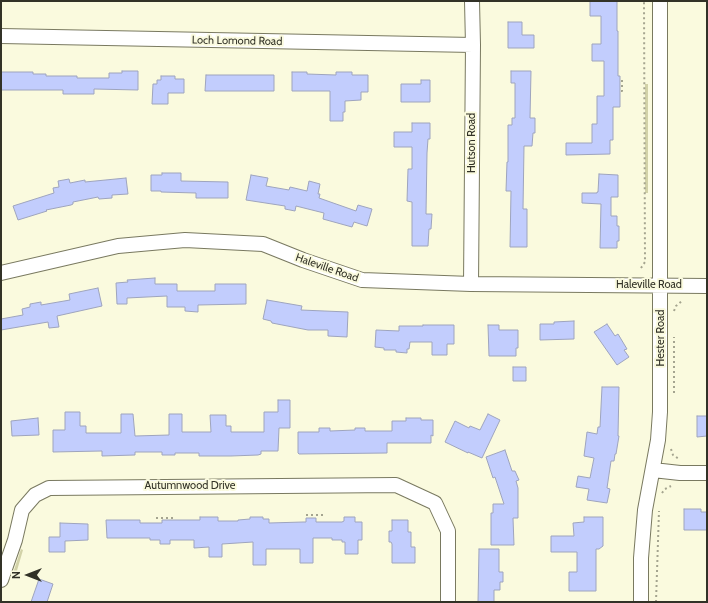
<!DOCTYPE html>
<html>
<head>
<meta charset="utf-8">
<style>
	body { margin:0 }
	#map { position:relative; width:708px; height:603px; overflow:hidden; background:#fafade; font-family:Cabin,sans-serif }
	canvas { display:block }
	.frame { position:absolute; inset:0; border:2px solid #323227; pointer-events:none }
	.north { position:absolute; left:8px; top:555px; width:40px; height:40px; -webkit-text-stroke:3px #fafade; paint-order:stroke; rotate:270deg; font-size:11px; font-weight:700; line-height:16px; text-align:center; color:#323227 }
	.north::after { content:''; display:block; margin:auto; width:14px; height:18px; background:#323227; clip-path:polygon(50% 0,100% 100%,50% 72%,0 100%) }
</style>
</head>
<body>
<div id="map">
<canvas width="708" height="603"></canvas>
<div class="frame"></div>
<div class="north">N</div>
</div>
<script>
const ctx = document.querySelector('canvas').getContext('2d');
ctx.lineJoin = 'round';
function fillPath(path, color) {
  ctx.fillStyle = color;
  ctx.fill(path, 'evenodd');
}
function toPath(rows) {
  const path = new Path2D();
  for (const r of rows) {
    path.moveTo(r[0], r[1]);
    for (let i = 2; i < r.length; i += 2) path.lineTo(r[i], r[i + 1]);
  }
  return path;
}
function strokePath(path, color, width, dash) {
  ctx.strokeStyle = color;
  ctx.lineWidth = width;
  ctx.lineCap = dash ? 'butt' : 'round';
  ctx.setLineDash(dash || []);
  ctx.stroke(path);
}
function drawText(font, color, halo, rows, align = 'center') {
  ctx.font = font + ' Cabin,sans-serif';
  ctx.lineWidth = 4;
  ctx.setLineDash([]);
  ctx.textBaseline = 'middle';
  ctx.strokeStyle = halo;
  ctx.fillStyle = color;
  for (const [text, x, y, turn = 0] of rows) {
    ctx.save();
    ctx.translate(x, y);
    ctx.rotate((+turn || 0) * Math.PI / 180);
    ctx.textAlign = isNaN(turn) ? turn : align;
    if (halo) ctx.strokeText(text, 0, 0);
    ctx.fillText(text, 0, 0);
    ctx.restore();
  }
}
const green = toPath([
	[645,84,648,84,648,193,645,193],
	[21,549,23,550,16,574,13,573]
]);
const building = toPath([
	[590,1,617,1,617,31,618,31,618,76,620,76,620,107,613,107,613,140,610,140,610,154,566,155,566,143,592,143,592,124,597,124,597,96,604,96,604,61,592,61,592,44,601,44,601,16,590,16,590,1],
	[508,22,522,22,522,35,534,35,534,48,508,48,508,22],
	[122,71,138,71,138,90,94,89,94,94,63,94,63,90,1,90,1,72,33,72,33,74,46,74,46,76,77,76,77,78,109,78,109,73,122,73,122,71],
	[511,71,531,71,530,118,535,118,535,133,533,133,532,146,524,146,523,209,527,209,527,247,510,247,511,191,506,191,507,162,508,162,508,125,512,125,512,118,515,118,515,83,511,83,511,71],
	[292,72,307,72,307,74,336,75,336,72,352,72,352,75,368,75,368,92,361,92,361,100,345,101,345,112,343,112,343,121,330,121,330,91,292,91,292,72],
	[206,75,274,75,274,91,205,91,206,75],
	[161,76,175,76,175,79,184,79,184,93,168,93,168,104,152,104,153,84,157,84,157,80,161,80,161,76],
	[421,80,430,80,430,102,401,102,401,84,421,84,421,80],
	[412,123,430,123,430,139,428,139,427,153,426,214,432,214,431,229,429,229,428,246,412,246,412,202,407,201,408,169,412,169,412,147,394,147,394,132,412,132,412,123],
	[162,173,181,173,181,181,228,182,228,198,196,198,196,193,161,192,161,191,151,191,151,175,162,175,162,173],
	[599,174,618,175,618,197,611,197,611,216,617,216,617,226,619,226,619,241,617,241,617,248,600,248,601,204,582,203,582,193,597,193,597,192,598,192,599,174],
	[251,175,268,178,266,186,289,190,290,187,307,191,309,181,320,184,318,194,320,194,319,198,356,211,358,205,372,209,367,226,354,222,352,227,323,219,324,213,296,206,295,211,285,209,285,206,246,200,251,175],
	[126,178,128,194,112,195,112,198,99,199,98,197,73,202,73,204,71,205,46,210,47,211,18,220,13,206,54,193,53,188,59,187,58,181,69,179,70,183,85,180,85,182,126,178],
	[155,278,155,284,177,284,177,291,215,291,215,284,246,284,246,304,198,305,198,312,185,311,185,307,167,307,167,296,127,298,127,304,117,304,116,283,128,282,127,280,155,278],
	[98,288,102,306,57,316,59,327,49,328,48,322,1,330,1,319,23,315,22,309,30,307,30,304,41,302,41,305,70,300,69,294,98,288],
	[267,300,302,306,301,310,348,312,347,337,328,336,328,330,308,330,272,323,271,321,263,319,267,300],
	[574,321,574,339,540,340,540,324,554,324,554,322,574,321],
	[607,324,615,336,618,334,627,349,624,350,629,357,617,365,594,332,607,324],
	[423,325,454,325,454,344,447,344,447,355,432,355,432,342,410,342,409,349,407,349,407,353,396,352,396,350,384,350,384,348,375,347,376,330,399,331,399,326,423,326,423,325],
	[488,325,499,325,499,330,518,330,518,348,516,348,516,356,489,356,488,325],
	[513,367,526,367,526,381,513,381,513,367],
	[602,387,619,387,618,436,619,436,616,454,615,454,614,461,611,461,607,488,610,489,607,503,587,500,589,489,576,487,578,476,590,478,594,458,584,456,587,432,597,434,598,427,600,427,602,387],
	[278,400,290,400,290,428,279,428,278,451,261,451,261,454,258,455,231,456,199,456,199,453,175,453,175,455,162,455,162,452,135,452,135,455,102,456,102,451,53,452,53,430,65,430,65,412,80,412,80,426,86,426,86,433,121,433,121,414,133,414,135,436,169,435,169,414,182,414,182,432,211,432,210,415,226,415,226,426,231,426,231,432,264,432,264,412,278,412,278,400],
	[488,414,500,420,482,458,468,452,468,453,445,442,455,421,469,428,470,426,480,430,488,414],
	[697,416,707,416,707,436,697,437,697,416],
	[38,418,39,435,12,436,11,421,38,418],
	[406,418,421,418,421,420,433,420,433,436,431,435,431,443,387,443,387,453,299,454,298,453,298,432,319,432,319,428,330,428,330,431,355,430,355,428,365,428,365,431,392,431,392,421,406,421,406,418],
	[505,450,512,471,515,471,519,480,516,481,518,488,518,518,513,518,514,545,491,545,491,513,493,513,493,504,504,504,495,477,493,478,486,457,505,450],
	[684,509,701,509,701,512,707,512,707,530,684,530,684,509],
	[200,517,218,517,218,521,238,521,238,520,250,519,250,517,263,517,263,519,269,519,269,523,303,522,306,522,306,518,316,518,316,522,342,522,344,521,344,517,355,517,355,522,362,522,362,540,358,540,358,554,345,554,345,542,342,542,342,540,332,540,332,538,313,538,313,563,300,563,300,549,266,549,266,565,253,565,253,542,222,544,222,557,209,557,209,547,194,548,194,540,170,540,170,544,160,544,160,540,150,540,150,538,107,538,106,520,140,520,140,523,162,523,162,520,200,520,200,517],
	[584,517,603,517,603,546,599,549,596,549,596,591,569,591,569,572,577,572,577,552,551,552,551,536,574,536,573,523,584,522,584,517],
	[392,520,408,520,408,532,411,532,411,547,415,547,415,563,392,563,392,544,391,542,389,542,389,531,392,531,392,520],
	[60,523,88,524,88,540,65,541,65,552,49,552,49,537,60,537,60,523],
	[479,549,499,549,499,572,503,572,503,582,500,582,500,590,494,590,494,602,478,602,479,549],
	[39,579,53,584,47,602,31,602,39,579]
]);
const path = toPath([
	[621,91,622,91,622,79],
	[641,268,645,262,644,1],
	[674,311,676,306,683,300],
	[674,393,674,337],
	[671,449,673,455,679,459],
	[662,493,665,489,671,486],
	[306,515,324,515],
	[156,518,176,518],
	[656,602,659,511]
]);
const street = toPath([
	[1,36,473,45],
	[1,273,118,246,185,240,263,244,303,260,362,280,471,284,707,286],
	[471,284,473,45,472,1],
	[653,470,680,473,707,473],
	[1,580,15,540,22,510,35,495,49,488,396,485,435,503,448,531,448,602],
	[641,602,641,558,645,510,658,440,660,412,660,1]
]);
const streetNames = [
	["Loch Lomond Road",237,41,1],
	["Hutson Road",472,143,-90],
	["Haleville Road",327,268,19],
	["Haleville Road",649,285],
	["Hester Road",661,338,-90],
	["Autumnwood Drive",190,486]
];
fillPath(green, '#d2d2a8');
fillPath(building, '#c2cdfd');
strokePath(building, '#9ea4bd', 1);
strokePath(street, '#797960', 16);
strokePath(path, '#a4a48f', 2, [2, 3]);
strokePath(street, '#fff', 14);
drawText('11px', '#323227', '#fafade', streetNames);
</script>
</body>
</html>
